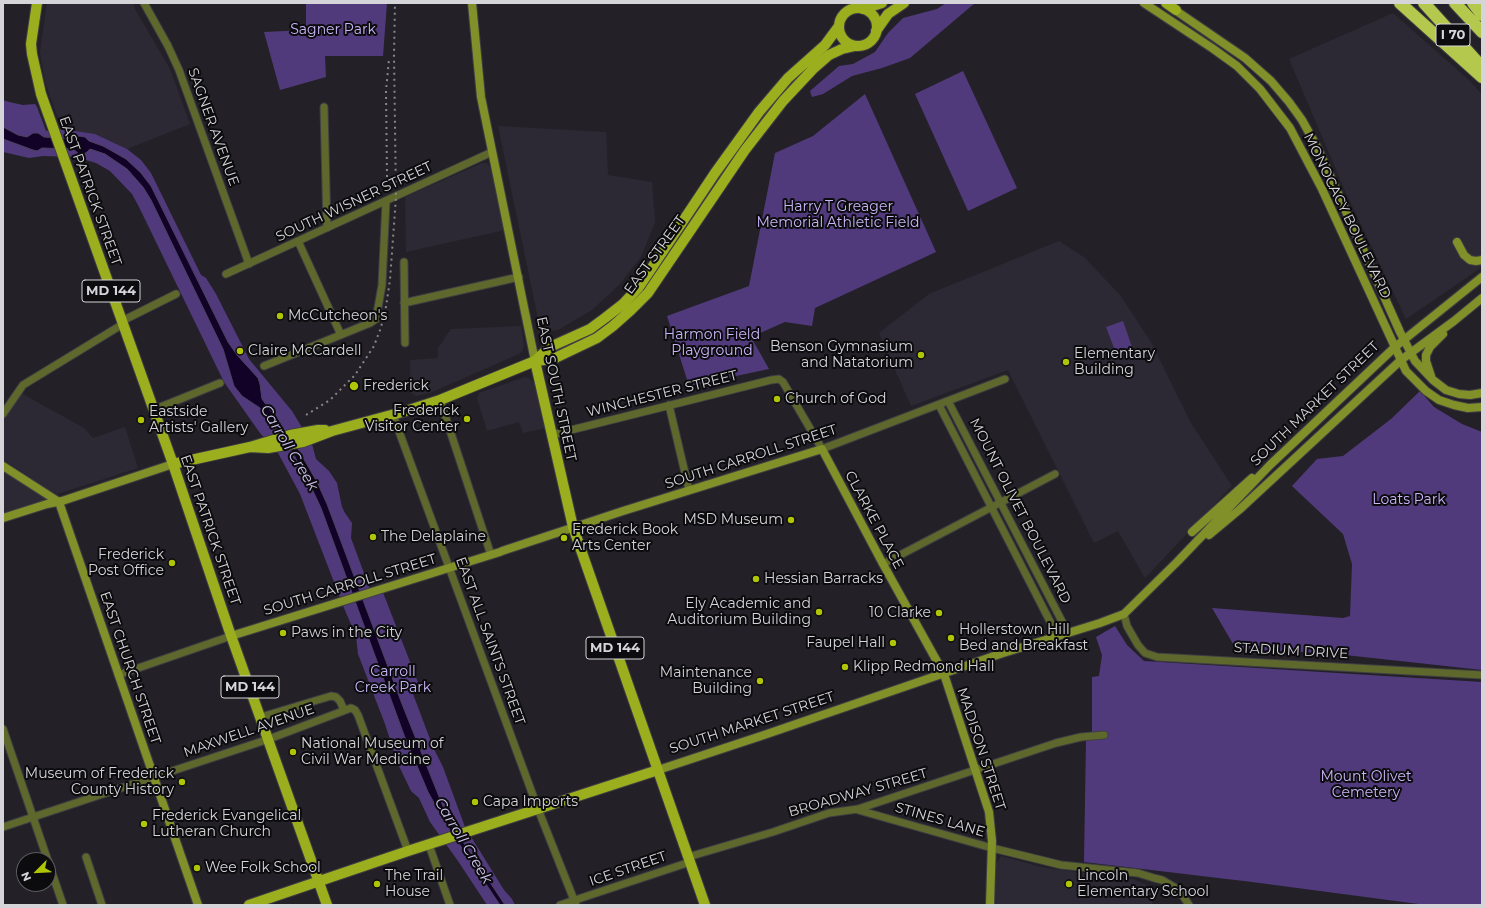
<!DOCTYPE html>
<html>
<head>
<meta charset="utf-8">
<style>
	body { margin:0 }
	#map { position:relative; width:1485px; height:908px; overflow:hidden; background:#232127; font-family:Montserrat,sans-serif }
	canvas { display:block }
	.frame { position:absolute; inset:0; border:4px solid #d5d4d8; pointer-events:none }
	.north { position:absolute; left:16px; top:852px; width:40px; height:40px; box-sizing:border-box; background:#0c0b0e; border:1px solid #5c5b5f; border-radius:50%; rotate:246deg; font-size:11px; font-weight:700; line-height:16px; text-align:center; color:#d5d4d8 }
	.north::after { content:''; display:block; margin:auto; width:14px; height:18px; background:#afc506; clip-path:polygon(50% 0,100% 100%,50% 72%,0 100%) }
</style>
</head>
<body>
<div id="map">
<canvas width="1485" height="908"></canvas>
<div class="frame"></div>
<div class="north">N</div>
</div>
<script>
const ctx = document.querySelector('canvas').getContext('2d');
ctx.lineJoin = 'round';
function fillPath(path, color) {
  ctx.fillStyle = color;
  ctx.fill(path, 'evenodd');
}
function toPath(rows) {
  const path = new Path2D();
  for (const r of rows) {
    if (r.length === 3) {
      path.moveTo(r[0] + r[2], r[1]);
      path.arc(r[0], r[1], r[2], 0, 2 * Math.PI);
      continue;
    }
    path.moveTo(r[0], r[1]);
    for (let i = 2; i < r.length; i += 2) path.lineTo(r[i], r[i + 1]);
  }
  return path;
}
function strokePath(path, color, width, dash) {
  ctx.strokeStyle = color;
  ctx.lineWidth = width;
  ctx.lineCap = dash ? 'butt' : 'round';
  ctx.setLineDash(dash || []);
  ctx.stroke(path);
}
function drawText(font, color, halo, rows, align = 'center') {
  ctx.font = font + ' Montserrat,sans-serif';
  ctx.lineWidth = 4;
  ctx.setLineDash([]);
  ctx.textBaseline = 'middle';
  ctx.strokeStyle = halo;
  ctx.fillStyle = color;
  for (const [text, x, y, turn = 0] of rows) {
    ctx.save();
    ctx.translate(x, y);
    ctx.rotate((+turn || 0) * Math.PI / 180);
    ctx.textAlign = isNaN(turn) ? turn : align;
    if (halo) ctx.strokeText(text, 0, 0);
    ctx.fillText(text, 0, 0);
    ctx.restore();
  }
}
const built = toPath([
	[47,3,133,3,135,9,170,69,190,124,127,149,95,134,62,129,45,82,40,52],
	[1393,13,1470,81,1482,95,1482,267,1406,319,1346,193,1289,59],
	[498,126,606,132,608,175,652,182,655,223,641,257,619,285,592,310,558,330,541,333],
	[482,163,487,163,491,169,505,230,406,252,405,197],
	[1059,241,1085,258,1120,295,1151,342,1191,423,1232,486,1145,578,1118,531,1094,543,1008,370,911,406,879,333,929,294],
	[521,326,524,346,523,350,519,354,430,393,416,396,411,393,410,360,438,358,438,348,451,329],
	[525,377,530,379,535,384,545,428,523,433,519,422,487,431,477,398,479,393],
	[21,393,84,428,93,438,125,427,138,468,58,494,51,491,3,459,3,420],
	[3,466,59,502,3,518],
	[1001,856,1045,868,1133,879,1153,888,1152,905,995,905,996,864]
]);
const green = toPath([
	[306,3,387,3,383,56,325,56,326,77,280,90,264,32,306,30],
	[946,3,975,3,910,58,882,68,852,76,823,94,812,97,810,91,839,66,853,64,875,52,888,33,903,18,937,9],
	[963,71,1017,188,968,211,915,94],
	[865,94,936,252,815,308,812,326,785,322,751,337,769,369,689,386,667,316,749,286,775,153,813,136],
	[3,100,9,102,23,105,35,104,37,107,46,131,62,129,95,134,127,149,141,160,151,173,201,275,206,278,216,294,249,359,292,411,312,444,316,459,329,471,337,483,342,507,345,513,352,523,351,538,371,592,382,590,421,690,413,694,433,747,443,767,465,827,504,890,512,899,515,905,487,905,458,861,430,822,419,798,411,791,398,764,385,724,358,654,356,636,344,608,300,494,278,453,260,433,224,382,139,207,132,194,110,171,96,163,76,157,43,156,29,158,3,152],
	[1123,321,1132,347,1116,353,1106,327],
	[1420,391,1434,407,1462,424,1482,432,1482,670,1327,653,1236,649,1212,608,1343,618,1350,616,1352,564,1343,534,1292,486,1317,459,1343,456,1391,419],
	[1115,626,1127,645,1144,661,1482,682,1482,905,1426,905,1252,882,1084,862,1086,740,1092,736,1092,677,1099,676,1102,655,1096,637]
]);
const water = toPath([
	[3,127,18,135,27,137,33,133,38,133,44,137,75,139,79,136,85,137,89,141,103,146,126,159,141,173,151,186,228,342,237,355,258,378,260,384,262,399,298,449,317,482,327,504,402,704,442,804,453,827,505,905,500,905,446,824,428,792,404,735,321,508,314,493,294,455,278,430,260,408,242,396,234,386,223,349,151,200,143,187,127,169,105,154,90,149,86,153,81,154,79,154,73,149,42,148,37,151,33,150,3,139,3,127]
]);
const street = toPath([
	[144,3,168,46,179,70,249,264],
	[324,107,327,228],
	[298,241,341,335],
	[404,262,405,343],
	[226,274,492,152],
	[404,303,519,277],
	[122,321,176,294],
	[264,366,370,323,376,319,382,285,386,201],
	[440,400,491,555],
	[948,401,1068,633],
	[669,405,689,490],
	[939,405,1058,637],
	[153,410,220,383],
	[3,414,23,385,123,324],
	[393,415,538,809,576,905],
	[551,435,771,380,779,379,783,382,822,449,1005,379],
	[883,564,1055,474],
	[1124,614,1127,626,1138,645,1145,653,1157,657,1482,675],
	[118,675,231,636],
	[261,717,331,696,336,697,340,701,344,710],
	[3,729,63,905],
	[858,810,992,848,1041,860,1061,865,1138,873,1154,878,1162,880,1174,887,1183,896,1189,905],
	[3,827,269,739,351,708,355,710,358,715,408,851],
	[429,845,450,905],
	[86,857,102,905],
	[688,857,773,832,829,813,858,809,1056,743,1081,737,1104,735],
	[560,905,690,862]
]);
const secondary = toPath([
	[472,3,481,97,535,361],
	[1144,3,1212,48,1237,66,1260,89,1290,128,1322,189,1406,371,1426,391,1439,400,1454,405,1468,408,1482,407],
	[1172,8,1245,58,1271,81,1289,102,1302,120,1318,149,1400,332,1415,361,1433,380,1446,390,1459,394,1470,395,1482,393],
	[1457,242,1464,255,1470,260,1476,261,1482,260],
	[1431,376,1426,361,1426,355,1430,347,1443,334],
	[3,466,59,502,198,905],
	[3,518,47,504,62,501,173,464],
	[1192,532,1252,478],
	[1209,535,1239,510,1401,360,1454,321,1482,298],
	[502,551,623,511,822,449,883,564,944,674,989,812,992,841,990,905],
	[231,636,500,552],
	[658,770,764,735,1000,654,1100,623,1124,614,1177,562,1270,465,1395,347,1482,277]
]);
const primary = toPath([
	[37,3,31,44,32,54,41,94,173,464,229,630,327,905],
	[1166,3,1176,10],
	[858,27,19],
	[863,9,882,3],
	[876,31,888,14,904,3],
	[535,361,573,527,705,905],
	[535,361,550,347,590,329,605,318,623,304,639,287,715,173,759,112,788,78,825,45,839,26],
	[250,447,268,448,303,442,332,431,406,411,440,400,535,361,553,359,597,338,613,326,631,310,648,293,745,150,783,101,813,69,829,55,842,49,855,46],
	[173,464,250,447,290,435,318,430,325,430],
	[249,905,408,851,658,770]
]);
const highway = toPath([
	[1400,3,1482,77],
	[1424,3,1482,67],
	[1455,3,1482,32],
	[1473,3,1482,15]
]);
const rail = toPath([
	[387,177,386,91,389,59],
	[306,415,330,400,355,375,374,346,380,330,385,313,390,280,396,197,394,56,395,3]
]);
const markers = [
	[280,316,4,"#afc506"],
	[240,351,4,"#afc506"],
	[921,355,4,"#afc506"],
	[1066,362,4,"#afc506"],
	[354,386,5,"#afc506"],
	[777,399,4,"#afc506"],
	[467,419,4,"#afc506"],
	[141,420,4,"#afc506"],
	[791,520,4,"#afc506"],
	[373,537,4,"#afc506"],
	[564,538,4,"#afc506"],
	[172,563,4,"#afc506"],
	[756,579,4,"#afc506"],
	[819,612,4,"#afc506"],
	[939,613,4,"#afc506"],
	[283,633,4,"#afc506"],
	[951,638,4,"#afc506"],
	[893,643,4,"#afc506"],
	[845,667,4,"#afc506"],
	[760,681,4,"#afc506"],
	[293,752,4,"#afc506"],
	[182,782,4,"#afc506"],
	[475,802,4,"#afc506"],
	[144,824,4,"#afc506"],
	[197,868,4,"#afc506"],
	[377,884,4,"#afc506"],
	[1069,884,4,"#afc506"]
];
const shields = [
	[1453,35,34],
	[111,291,58],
	[615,648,58],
	[250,687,58]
];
const shieldNames = [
	["I 70",1453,35],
	["MD 144",111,291],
	["MD 144",615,648],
	["MD 144",250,687]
];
const parkNames = [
	["Sagner Park",333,30],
	["Harry T Greager",838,207],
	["Memorial Athletic Field",838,223],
	["Harmon Field",712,335],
	["Playground",712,351],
	["Loats Park",1409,500],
	["Carroll",393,672],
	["Creek Park",393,688],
	["Mount Olivet",1366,777],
	["Cemetery",1366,793]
];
const streetNames = [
	["SAGNER AVENUE",213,127,70],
	["EAST PATRICK STREET",90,191,70],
	["SOUTH WISNER STREET",354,202,-25],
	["MONOCACY BOULEVARD",1347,216,64],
	["EAST STREET",655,255,-54],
	["EAST SOUTH STREET",556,389,78],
	["WINCHESTER STREET",662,394,-14],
	["SOUTH MARKET STREET",1315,404,-44],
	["SOUTH CARROLL STREET",751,457,-18],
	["MOUNT OLIVET BOULEVARD",1020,511,63],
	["CLARKE PLACE",874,520,62],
	["EAST PATRICK STREET",210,530,71],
	["SOUTH CARROLL STREET",350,585,-17],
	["EAST ALL SAINTS STREET",490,641,70],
	["STADIUM DRIVE",1291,651,3],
	["EAST CHURCH STREET",130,668,71],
	["SOUTH MARKET STREET",752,723,-18],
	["MAXWELL AVENUE",249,731,-19],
	["MADISON STREET",981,749,72],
	["BROADWAY STREET",858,793,-16],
	["STINES LANE",940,820,16],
	["ICE STREET",628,869,-19]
];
const poiNames = [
	["McCutcheon's",288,316],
	["Benson Gymnasium",913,347,"right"],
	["and Natatorium",913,363,"right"],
	["Claire McCardell",248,351],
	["Elementary",1074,354],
	["Building",1074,370],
	["Frederick",363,386],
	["Church of God",785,399],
	["Frederick",459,411,"right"],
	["Visitor Center",459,427,"right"],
	["Eastside",149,412],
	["Artists' Gallery",149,428],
	["MSD Museum",783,520,"right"],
	["Frederick Book",572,530],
	["Arts Center",572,546],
	["The Delaplaine",381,537],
	["Frederick",164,555,"right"],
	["Post Office",164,571,"right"],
	["Hessian Barracks",764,579],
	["Ely Academic and",811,604,"right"],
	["Auditorium Building",811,620,"right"],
	["10 Clarke",931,613,"right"],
	["Hollerstown Hill",959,630],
	["Bed and Breakfast",959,646],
	["Paws in the City",291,633],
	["Faupel Hall",885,643,"right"],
	["Klipp Redmond Hall",853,667],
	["Maintenance",752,673,"right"],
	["Building",752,689,"right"],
	["National Museum of",301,744],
	["Civil War Medicine",301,760],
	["Museum of Frederick",174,774,"right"],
	["County History",174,790,"right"],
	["Capa Imports",483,802],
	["Frederick Evangelical",152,816],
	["Lutheran Church",152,832],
	["Wee Folk School",205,868],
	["The Trail",385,876],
	["House",385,892],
	["Lincoln",1077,876],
	["Elementary School",1077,892]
];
const waterNames = [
	["Carroll Creek",289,448,59],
	["Carroll Creek",463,841,59]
];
fillPath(built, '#2c2934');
fillPath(green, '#513a7c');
fillPath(water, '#120228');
strokePath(water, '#4c415d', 1);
strokePath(street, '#3f3e43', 9);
strokePath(secondary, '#3f3e43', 10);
strokePath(primary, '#3f3e43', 12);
strokePath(highway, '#3f3e43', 14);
strokePath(street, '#5e682d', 7);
strokePath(secondary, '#819029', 8);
strokePath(primary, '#9baf1e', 10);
strokePath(highway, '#b5c84e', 12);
strokePath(rail, '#89878c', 2, [2, 4]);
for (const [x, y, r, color] of markers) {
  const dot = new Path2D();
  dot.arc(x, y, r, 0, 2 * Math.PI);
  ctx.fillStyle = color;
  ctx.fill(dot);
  strokePath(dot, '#0c0b0e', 1.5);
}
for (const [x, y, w] of shields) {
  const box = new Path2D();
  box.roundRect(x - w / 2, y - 11, w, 22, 3);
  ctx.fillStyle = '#0c0b0e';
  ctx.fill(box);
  strokePath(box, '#d5d4d8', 1);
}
drawText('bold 13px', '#d5d4d8', null, shieldNames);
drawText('14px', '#c9b6f8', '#0c0b0e', parkNames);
drawText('14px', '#d5d4d8', '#0c0b0e', streetNames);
drawText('14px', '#d5d4d8', '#0c0b0e', poiNames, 'left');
drawText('italic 15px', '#cfc3ef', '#0c0b0e', waterNames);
</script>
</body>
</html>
